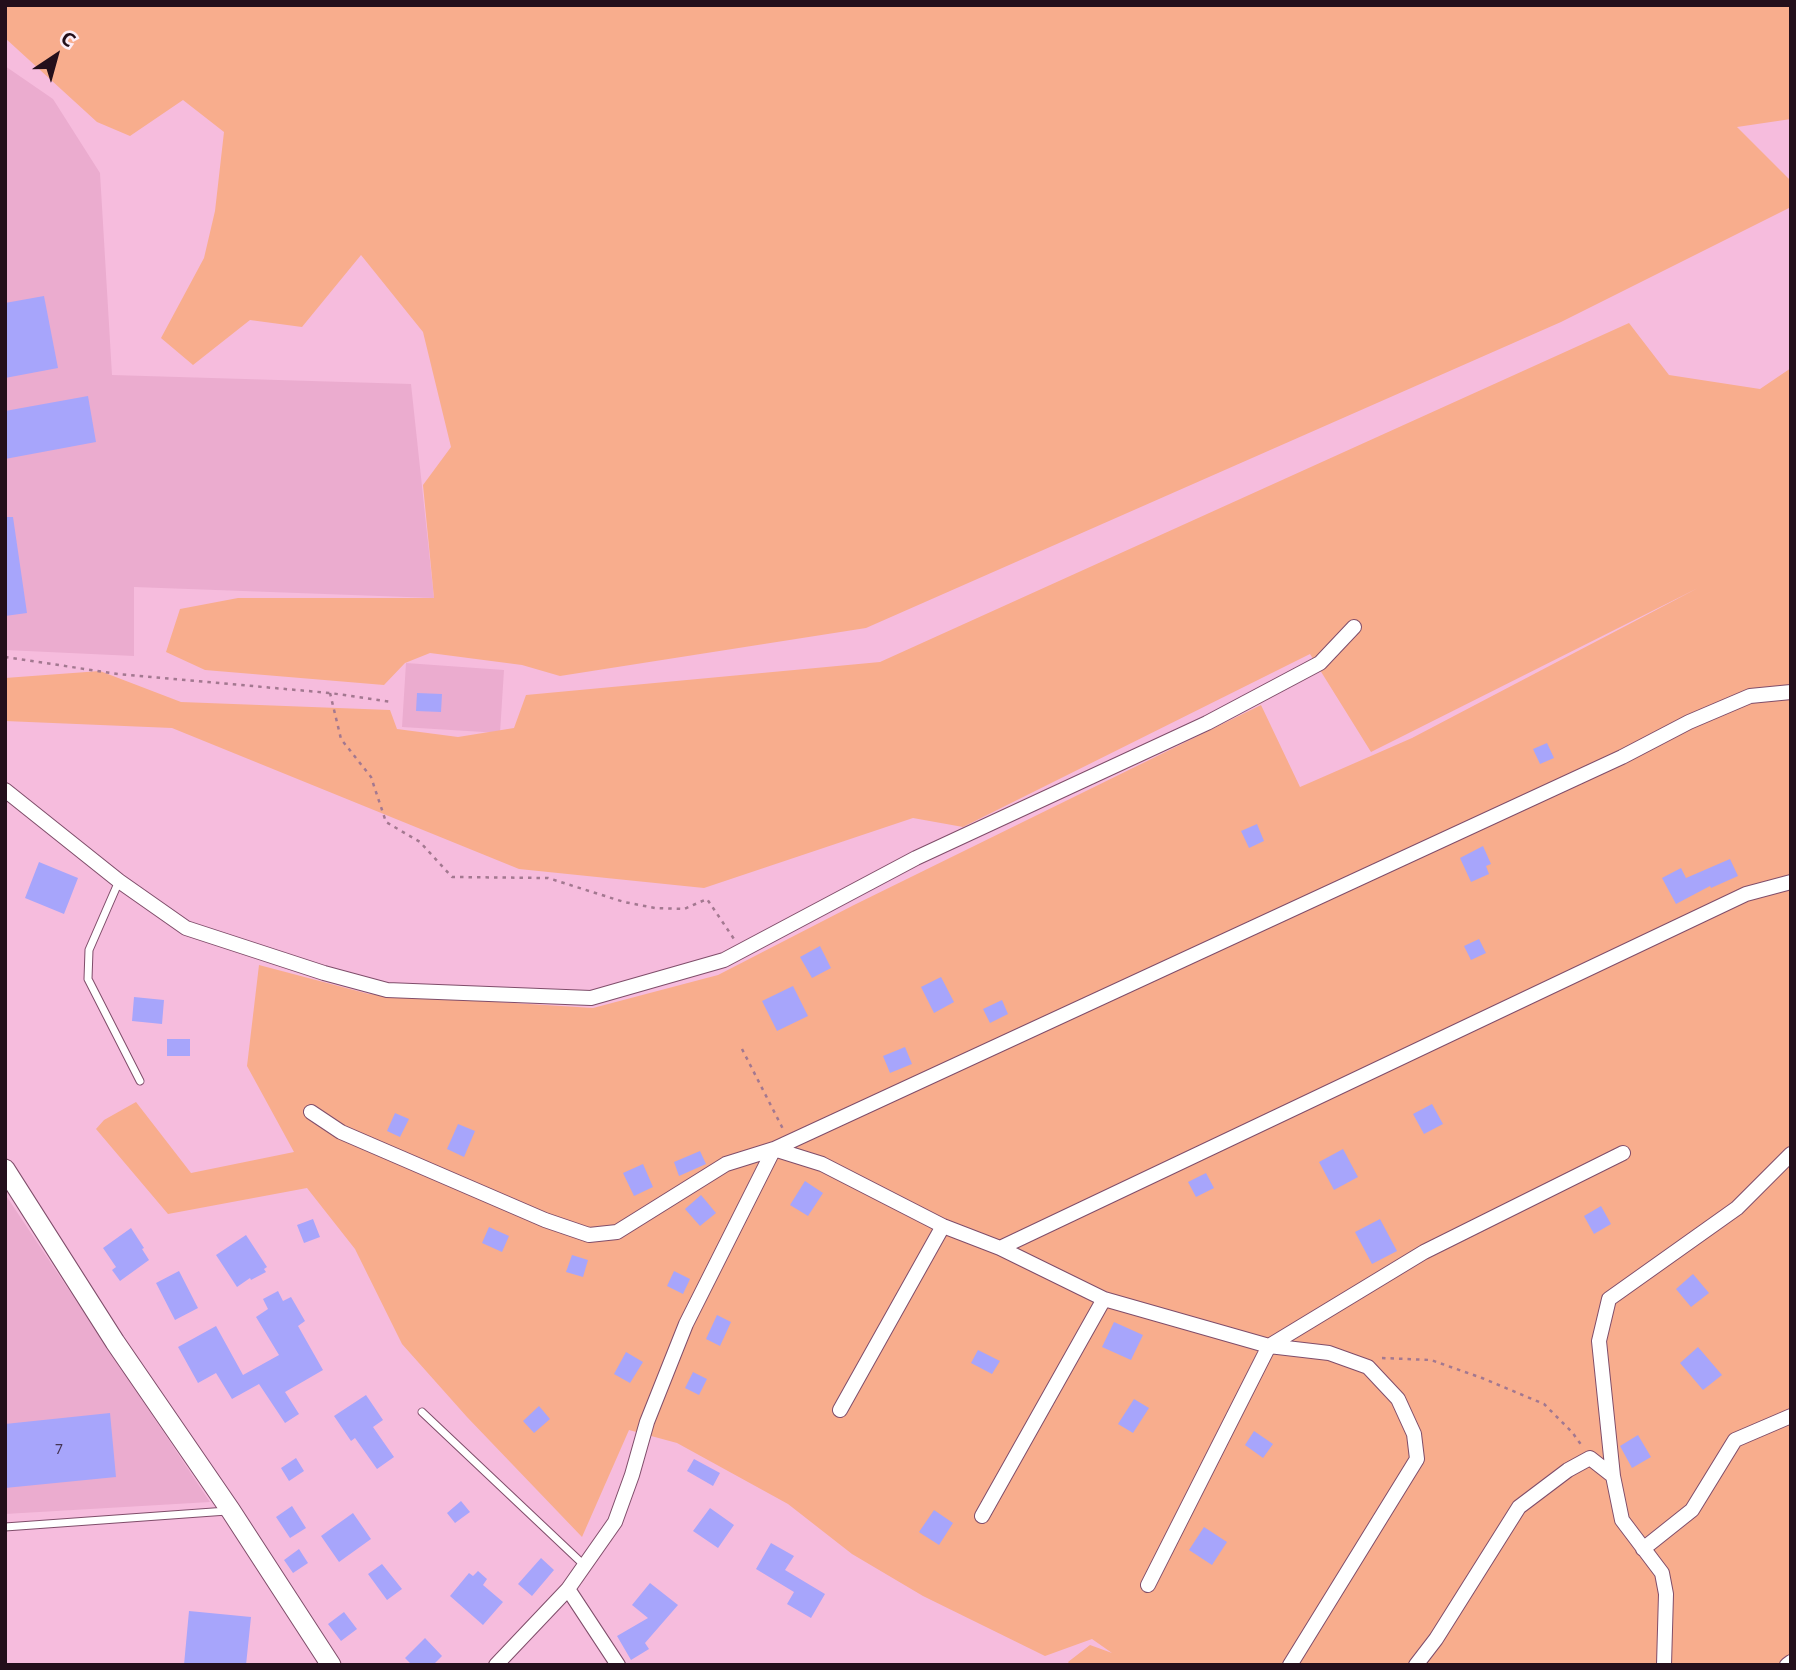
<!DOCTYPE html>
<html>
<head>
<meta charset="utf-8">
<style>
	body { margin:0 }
	#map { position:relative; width:1796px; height:1670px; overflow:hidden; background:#f6bcdd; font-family:"Noto Sans",sans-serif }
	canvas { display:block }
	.frame { position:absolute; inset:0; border:7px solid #230f1b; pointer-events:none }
	.north { position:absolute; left:21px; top:21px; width:70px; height:70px; -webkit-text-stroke:5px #fdebf5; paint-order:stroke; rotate:36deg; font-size:19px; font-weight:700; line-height:28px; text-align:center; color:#230f1b }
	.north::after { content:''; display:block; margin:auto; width:24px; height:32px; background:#230f1b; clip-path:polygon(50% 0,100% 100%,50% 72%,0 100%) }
</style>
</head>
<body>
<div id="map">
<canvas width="1796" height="1670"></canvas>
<div class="frame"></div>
<div class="north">С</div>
</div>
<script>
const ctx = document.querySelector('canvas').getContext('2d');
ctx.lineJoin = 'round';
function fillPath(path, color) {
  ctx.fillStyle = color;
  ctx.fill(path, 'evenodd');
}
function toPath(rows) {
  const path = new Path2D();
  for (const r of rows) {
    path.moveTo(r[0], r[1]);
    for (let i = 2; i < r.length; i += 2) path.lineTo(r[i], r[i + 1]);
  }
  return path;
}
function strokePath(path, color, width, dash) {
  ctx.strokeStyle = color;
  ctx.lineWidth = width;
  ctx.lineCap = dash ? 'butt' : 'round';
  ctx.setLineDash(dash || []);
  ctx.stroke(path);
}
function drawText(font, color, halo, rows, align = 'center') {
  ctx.font = font + ' "Noto Sans",sans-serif';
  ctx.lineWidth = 7;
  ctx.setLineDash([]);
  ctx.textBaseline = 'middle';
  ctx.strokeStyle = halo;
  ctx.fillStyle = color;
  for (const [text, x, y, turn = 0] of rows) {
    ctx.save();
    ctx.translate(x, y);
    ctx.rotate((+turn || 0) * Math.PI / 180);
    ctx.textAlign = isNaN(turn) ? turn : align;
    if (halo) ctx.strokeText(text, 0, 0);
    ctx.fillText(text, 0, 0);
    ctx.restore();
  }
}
const built = toPath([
	[5,66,53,99,100,173,112,375,411,384,434,598,134,587,134,656,5,650],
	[406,663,504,670,500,733,402,727],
	[5,1194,210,1502,5,1514]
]);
const green = toPath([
	[5,5,1791,5,1791,119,1737,127,1791,181,1791,207,1561,322,866,628,560,676,522,665,430,653,405,663,384,685,205,670,166,652,180,609,238,598,434,598,423,485,451,447,423,332,361,255,302,327,250,320,193,365,161,338,204,258,215,211,224,132,183,100,130,136,97,122,5,38],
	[1629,323,1669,375,1760,389,1791,368,1791,1665,1070,1665,1068,1662,1090,1645,1112,1653,1092,1639,1045,1656,923,1596,852,1554,788,1504,677,1443,629,1430,582,1537,467,1417,402,1344,355,1249,307,1188,168,1214,96,1129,104,1120,136,1102,191,1173,294,1152,247,1066,259,965,369,994,593,1008,718,975,854,905,1261,705,1300,787,1412,738,1698,588,1371,752,1310,654,963,827,913,818,704,888,519,869,172,728,5,721,5,678,100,671,181,702,390,710,397,729,458,737,514,728,526,695,880,662]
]);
const building = toPath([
	[44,296,58,368,5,378,5,303],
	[88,396,96,442,5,459,5,411],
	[5,517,13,517,27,613,5,616],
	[417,693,442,694,441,712,416,711],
	[1547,743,1554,758,1540,764,1533,749],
	[1257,824,1264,841,1249,848,1241,831],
	[1483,846,1491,864,1486,866,1489,874,1471,882,1460,858],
	[1730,859,1738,876,1711,888,1710,886,1676,904,1662,878,1681,868,1686,878],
	[39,862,78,878,64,914,25,898],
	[1479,939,1486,953,1471,960,1464,946],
	[820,946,831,968,812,978,800,957],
	[941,977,954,1002,934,1013,921,987],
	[793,986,808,1016,777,1031,762,1001],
	[134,997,164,1000,162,1024,132,1021],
	[1002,1000,1008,1014,990,1023,983,1009],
	[167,1039,190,1039,190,1056,167,1056],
	[905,1047,912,1064,890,1073,883,1056],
	[1432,1104,1443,1124,1424,1134,1413,1114],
	[395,1113,409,1119,400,1137,387,1131],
	[458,1124,475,1131,464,1157,447,1149],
	[1343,1149,1358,1177,1334,1190,1319,1162],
	[700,1151,706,1164,679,1176,674,1162],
	[643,1164,653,1187,634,1196,623,1173],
	[1206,1173,1214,1188,1196,1197,1188,1182],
	[805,1181,823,1193,808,1216,790,1205],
	[701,1195,716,1213,700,1226,685,1209],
	[1601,1206,1611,1224,1594,1234,1584,1216],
	[313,1219,320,1237,304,1243,297,1225],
	[1380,1219,1397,1251,1372,1264,1355,1232],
	[489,1227,509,1236,502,1252,482,1243],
	[131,1228,144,1248,142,1249,149,1260,120,1281,112,1270,116,1267,103,1248],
	[246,1235,267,1267,264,1269,266,1272,251,1280,250,1278,237,1287,216,1255],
	[572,1255,588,1260,583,1277,566,1272],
	[179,1271,198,1308,175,1320,156,1283],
	[674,1271,690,1279,683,1294,667,1286],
	[1693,1274,1709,1293,1691,1307,1676,1289],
	[278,1291,283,1301,291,1297,305,1321,298,1326,323,1370,285,1392,299,1414,285,1423,259,1384,232,1399,216,1373,198,1383,178,1347,216,1326,243,1375,279,1355,256,1317,268,1309,263,1299],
	[717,1315,731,1322,720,1346,706,1339],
	[1114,1322,1143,1335,1131,1360,1102,1347],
	[1698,1347,1722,1375,1703,1390,1680,1363],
	[978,1350,1000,1361,992,1374,971,1363],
	[626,1352,643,1362,630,1383,614,1374],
	[693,1372,707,1379,699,1395,685,1388],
	[366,1395,383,1420,373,1427,394,1457,377,1469,355,1438,351,1441,334,1416],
	[1134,1399,1149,1408,1133,1433,1118,1424],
	[539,1406,550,1419,534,1433,523,1421],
	[110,1413,116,1477,5,1488,5,1424],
	[1254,1431,1273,1444,1263,1458,1245,1445],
	[1638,1435,1651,1457,1632,1468,1620,1446],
	[296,1458,304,1471,289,1481,281,1468],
	[694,1459,720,1473,713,1486,687,1471],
	[461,1501,470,1512,455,1523,447,1513],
	[292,1506,306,1528,290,1538,276,1517],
	[710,1508,734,1525,718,1548,693,1531],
	[934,1510,953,1523,939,1545,919,1532],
	[353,1513,371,1539,339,1562,321,1536],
	[1204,1527,1227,1542,1212,1565,1189,1550],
	[771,1543,794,1556,785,1570,825,1594,811,1618,787,1604,794,1592,756,1569],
	[299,1549,308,1563,293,1573,284,1560],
	[541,1558,554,1570,532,1596,518,1584],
	[382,1564,402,1589,387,1600,368,1574],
	[478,1571,487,1579,483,1585,503,1602,483,1625,450,1596,469,1573,473,1576],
	[650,1583,678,1605,645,1643,649,1649,631,1660,617,1636,648,1618,632,1605],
	[189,1611,251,1617,246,1665,184,1665],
	[344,1612,357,1629,341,1641,328,1624],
	[425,1638,442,1656,433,1665,412,1665,405,1658]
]);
const path = toPath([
	[5,657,118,674,330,693,392,702],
	[330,693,341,739,371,777,386,822,420,842,452,877,548,878,624,902,655,908,684,909,707,899,734,939],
	[742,1049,783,1129],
	[1382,1358,1431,1360,1482,1378,1544,1404,1572,1432,1582,1446]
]);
const service = toPath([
	[119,881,89,950,88,979,140,1081],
	[422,1412,584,1565],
	[5,1527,227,1511]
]);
const minor = toPath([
	[5,790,119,881,186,928,324,973,387,990,591,998,724,960,916,858,1207,723,1320,663,1354,627],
	[311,1112,341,1132,545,1220,589,1235,617,1232,726,1164,774,1149,822,1164,943,1226,1000,1248,1104,1299,1269,1346,1424,1252,1623,1153],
	[1000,1248,1746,894,1791,882],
	[840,1410,943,1226],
	[1613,1476,1622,1520,1662,1573,1666,1594,1664,1665],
	[982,1516,1104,1299],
	[1643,1549,1692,1510,1735,1440,1791,1416],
	[1148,1585,1269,1346,1329,1353,1368,1367,1398,1399,1414,1434,1417,1459,1290,1665],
	[568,1589,618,1665],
	[496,1665,568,1589,615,1522,632,1475,647,1422,686,1324,774,1149,1622,757,1689,722,1750,696,1791,692],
	[1416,1665,1436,1639,1519,1507,1568,1470,1590,1458,1613,1476,1599,1341,1609,1299,1737,1208,1791,1154],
	[1787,1665,1791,1662]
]);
const tertiary = toPath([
	[5,1169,115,1342,231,1511,331,1665]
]);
const numberNames = [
	["7",59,1450]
];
fillPath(built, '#ebaccf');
fillPath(green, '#f8ad8d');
fillPath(building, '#a7a5fb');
strokePath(service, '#7f4d6a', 9);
strokePath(minor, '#7f4d6a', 16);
strokePath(tertiary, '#7f4d6a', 21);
strokePath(path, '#a37890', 2.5, [3.5, 5]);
strokePath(service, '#fff', 7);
strokePath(minor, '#fff', 14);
strokePath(tertiary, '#fff', 19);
drawText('14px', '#443453', null, numberNames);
</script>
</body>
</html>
